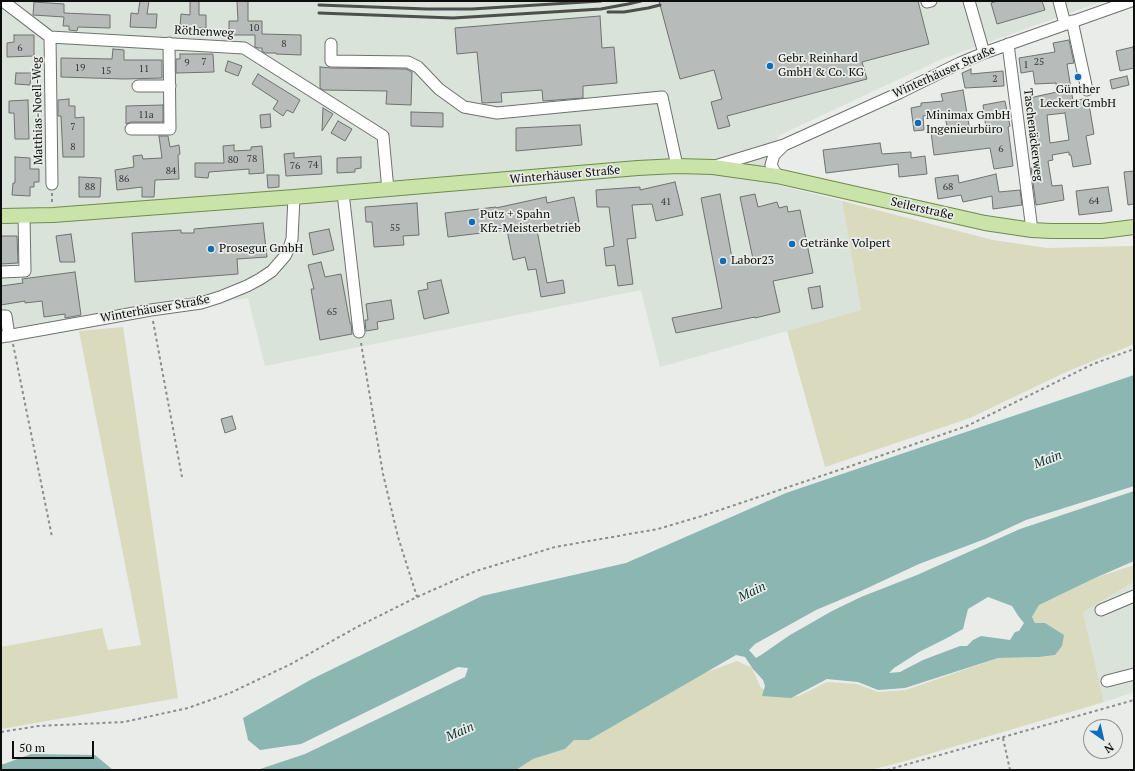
<!DOCTYPE html>
<html>
<head>
<meta charset="utf-8">
<style>
	body { margin:0 }
	#map { position:relative; width:1135px; height:771px; overflow:hidden; background:#e9ece9; font-family:"PT Serif",serif }
	canvas { display:block }
	.frame { position:absolute; inset:0; border:2px solid #0c0d0c; pointer-events:none }
	.north { position:absolute; left:1083px; top:719px; width:40px; height:40px; box-sizing:border-box; background:#e9ece9; border:1px solid #919391; border-radius:50%; rotate:146deg; font-size:11px; font-weight:700; line-height:16px; text-align:center; color:#0c0d0c }
	.north::after { content:''; display:block; margin:auto; width:14px; height:18px; background:#0e6cb9; clip-path:polygon(50% 0,100% 100%,50% 72%,0 100%) }
	.scale { position:absolute; left:12px; top:741px; width:82px; height:18px; box-sizing:border-box; border:2px solid #0c0d0c; border-top:0; padding-left:5px; font-size:12px; line-height:14px; white-space:nowrap; color:#0c0d0c; -webkit-text-stroke:3px #e9ece9; paint-order:stroke }
</style>
</head>
<body>
<div id="map">
<canvas width="1135" height="771"></canvas>
<div class="frame"></div>
<div class="north">N</div>
<div class="scale">50 m</div>
</div>
<script>
const ctx = document.querySelector('canvas').getContext('2d');
ctx.lineJoin = 'round';
function fillPath(path, color) {
  ctx.fillStyle = color;
  ctx.fill(path, 'evenodd');
}
function toPath(rows) {
  const path = new Path2D();
  for (const r of rows) {
    path.moveTo(r[0], r[1]);
    for (let i = 2; i < r.length; i += 2) path.lineTo(r[i], r[i + 1]);
  }
  return path;
}
function strokePath(path, color, width, dash) {
  ctx.strokeStyle = color;
  ctx.lineWidth = width;
  ctx.lineCap = dash ? 'butt' : 'round';
  ctx.setLineDash(dash || []);
  ctx.stroke(path);
}
function drawText(font, color, halo, rows, align = 'center') {
  ctx.font = font + ' "PT Serif",serif';
  ctx.lineWidth = 3.5;
  ctx.setLineDash([]);
  ctx.textBaseline = 'middle';
  ctx.strokeStyle = halo;
  ctx.fillStyle = color;
  for (const [text, x, y, turn = 0] of rows) {
    ctx.save();
    ctx.translate(x, y);
    ctx.rotate((+turn || 0) * Math.PI / 180);
    ctx.textAlign = isNaN(turn) ? turn : align;
    if (halo) ctx.strokeText(text, 0, 0);
    ctx.fillText(text, 0, 0);
    ctx.restore();
  }
}
const built = toPath([
	[1,1,1104,1,1061,16,942,59,780,135,768,155,766,165,778,185,842,201,861,310,660,367,641,290,265,366,248,298,151,310,1,330],
	[1132,583,1134,583,1134,692,1104,702,1083,612]
]);
const green = toPath([
	[842,201,993,240,1047,248,1134,246,1134,344,1066,372,970,418,825,467,787,331,861,310],
	[123,327,178,698,1,729,1,647,102,628,108,650,141,645,79,331],
	[1134,565,1134,583,1132,583,1083,612,1104,702,902,762,870,770,516,770,533,759,565,749,574,740,589,740,702,674,737,661,752,668,761,688,784,697,799,696,827,682,857,684,878,692,906,690,998,658,1039,657,1055,655,1045,623,1035,623,1032,617,1039,605,1095,578]
]);
const water = toPath([
	[1134,375,1134,486,1026,520,985,539,919,564,861,591,816,610,755,644,749,650,756,658,761,655,790,635,832,611,861,597,917,575,1020,529,1134,491,1134,561,1095,578,1039,605,1032,617,1035,623,1045,623,1064,635,1062,646,1055,655,1039,657,998,658,905,688,878,690,858,682,827,679,791,698,762,696,765,686,763,680,753,669,745,657,736,655,589,740,574,740,565,749,533,759,516,770,257,770,305,754,465,677,468,668,458,667,301,744,260,750,248,740,243,718,312,679,482,596,626,563,786,493],
	[988,597,1012,606,1019,617,1024,623,1019,631,1015,632,1010,640,981,636,973,640,967,646,960,646,923,660,900,672,889,673,894,668,919,652,947,638,963,629,968,609],
	[31,754,95,755,113,770,1,770,1,764,4,764]
]);
const building = toPath([
	[140,1,149,1,147,14,157,14,156,28,130,27,131,13,138,14,140,1],
	[190,1,199,1,199,15,206,15,206,28,180,27,181,14,190,15,190,1],
	[237,1,248,1,248,21,262,21,262,34,301,35,301,55,276,54,276,53,265,53,262,51,262,48,258,48,255,47,255,35,229,35,229,21,238,21,237,1],
	[659,1,918,1,929,44,862,62,867,79,727,116,730,126,718,129,711,102,722,99,714,70,680,79,659,1],
	[997,1,1042,1,1045,10,997,24,991,3,997,1],
	[34,2,64,4,64,13,110,15,110,28,78,27,77,31,69,30,69,26,63,26,64,17,33,15,34,2],
	[600,16,602,48,614,47,617,83,583,86,583,98,543,101,542,90,501,93,502,102,482,103,477,52,457,54,455,28,600,16],
	[14,35,34,35,34,56,7,57,7,43,14,42,14,35],
	[1069,40,1074,63,1067,64,1073,101,1088,98,1094,134,1086,136,1091,164,1073,167,1071,155,1069,155,1069,152,1052,155,1053,160,1048,161,1052,186,1062,185,1064,200,1036,205,1031,168,1039,167,1029,98,1057,92,1056,83,1035,84,1033,71,1021,73,1019,58,1055,52,1053,43,1069,40],
	[1065,113,1069,140,1050,143,1047,115,1065,113],
	[1133,47,1134,52,1134,68,1120,71,1116,51,1133,47],
	[113,49,124,50,124,60,162,60,162,78,124,79,61,77,61,58,112,59,113,49],
	[180,54,213,54,214,72,176,73,176,59,180,59,180,54],
	[228,61,242,66,238,76,225,71,228,61],
	[320,67,331,68,406,69,412,72,411,105,386,104,387,91,323,90,320,88,320,67],
	[971,69,971,74,1003,71,1004,86,965,88,962,73,971,69],
	[16,73,31,73,30,85,15,84,16,73],
	[258,74,300,100,293,113,287,110,283,116,273,109,278,101,252,84,258,74],
	[1127,76,1129,85,1112,89,1110,80,1127,76],
	[963,90,970,131,986,128,983,105,1005,101,1010,126,1008,127,1013,166,994,169,990,148,934,155,931,132,948,130,944,113,923,116,924,130,914,131,911,108,921,106,921,103,943,101,941,94,963,90],
	[69,99,69,106,75,106,75,118,84,117,84,157,63,157,61,116,58,116,58,100,69,99],
	[28,100,29,139,15,139,14,113,9,113,9,101,28,100],
	[163,105,163,122,131,122,126,124,126,106,163,105],
	[323,108,333,114,322,131,323,108],
	[411,112,443,113,443,127,411,126,411,112],
	[270,114,271,127,261,128,260,115,270,114],
	[338,121,352,129,345,141,331,133,338,121],
	[580,125,582,145,516,151,516,128,580,125],
	[159,136,168,136,170,147,179,145,180,154,178,155,179,179,155,180,154,197,142,197,142,187,117,190,115,170,134,167,133,156,142,155,143,159,162,158,159,136],
	[880,143,882,154,911,152,911,158,925,156,927,174,899,177,898,164,826,173,823,150,880,143],
	[234,145,234,151,251,150,251,147,262,146,264,173,249,174,249,169,209,172,208,178,195,177,195,163,224,163,223,146,234,145],
	[294,153,294,158,321,156,322,174,286,176,284,154,294,153],
	[15,157,30,158,30,169,39,169,39,182,34,182,34,187,30,187,30,196,12,195,13,183,15,183,15,157],
	[361,157,361,168,355,169,355,172,337,173,337,158,361,157],
	[1134,171,1134,204,1128,205,1124,172,1134,171],
	[996,174,999,192,1020,190,1022,205,993,209,992,196,963,202,961,195,938,199,935,178,958,175,959,183,996,174],
	[267,175,279,175,279,187,268,188,267,175],
	[79,177,101,178,100,197,79,197,79,177],
	[675,182,683,215,656,221,652,204,632,205,636,238,627,239,633,284,618,286,615,265,606,266,604,248,614,246,609,207,597,207,596,190,640,187,640,190,675,182],
	[1108,187,1112,211,1079,215,1076,191,1108,187],
	[720,194,733,263,753,259,740,197,755,194,758,207,777,202,779,208,787,206,788,212,800,210,813,273,773,281,780,312,755,318,755,317,676,333,672,318,722,308,701,198,720,194],
	[546,197,547,203,574,197,579,222,537,230,547,283,563,280,565,293,541,297,536,269,528,270,525,257,513,260,507,230,448,237,445,213,496,207,496,208,546,197],
	[417,203,419,235,403,236,404,245,374,247,372,222,366,222,365,207,417,203],
	[263,223,267,257,237,259,238,274,135,282,132,233,181,230,181,233,194,233,194,229,263,223],
	[329,229,334,250,313,255,309,233,329,229],
	[71,234,75,262,60,262,56,236,71,234],
	[1,236,17,236,18,263,1,264,1,236],
	[321,262,325,277,341,274,350,323,351,323,352,334,320,340,311,289,314,289,308,265,321,262],
	[75,272,81,315,65,318,65,314,44,317,42,301,25,303,25,301,1,305,1,286,23,283,22,279,75,272],
	[441,280,449,313,424,319,418,291,428,289,427,283,441,280],
	[820,286,823,307,812,309,808,288,820,286],
	[391,300,394,319,377,322,378,329,366,331,365,320,368,320,366,304,391,300],
	[232,416,236,429,225,433,221,419,232,416]
]);
const path = toPath([
	[52,193,52,203],
	[153,321,182,477],
	[361,343,383,474,398,537,417,597],
	[13,344,52,537],
	[1,732,38,726,124,722,188,708,230,693,291,664,357,627,417,597,476,571,555,547,658,529,702,516,845,468,967,426,1093,364,1134,349],
	[1003,738,1010,770],
	[887,770,1134,700]
]);
const minor = toPath([
	[3,1,50,37,244,48,383,136,388,190],
	[969,1,984,53],
	[1059,1,1065,24],
	[927,2,931,1],
	[1072,21,1087,90],
	[50,37,52,184],
	[331,44,331,61,408,62,418,67,439,89,464,107,497,113,662,97,677,166],
	[1008,44,1032,230],
	[138,86,170,86],
	[131,129,170,129,169,43],
	[715,166,784,145,899,93,960,63,984,53,1131,1],
	[777,176,771,165,774,155,783,146],
	[343,193,359,332],
	[1,272,25,271,24,215],
	[1,316,6,316,9,336],
	[1,337,151,310,201,303,220,297,247,286,260,279,272,271,285,256,289,248,292,239,294,197],
	[1101,610,1134,596],
	[1107,681,1134,674]
]);
const major = toPath([
	[1,216,53,215,294,197,638,168,677,166,713,167,777,176,985,223,1032,230,1051,231,1102,231,1134,227]
]);
const rail = toPath([
	[319,5,427,9,472,9,601,1],
	[608,12,624,12,648,8,660,5],
	[319,13,453,18,601,9,628,4,641,1]
]);
const markers = [
	[770,66,4,"#0e6cb9"],
	[1078,77,4,"#0e6cb9"],
	[918,123,4,"#0e6cb9"],
	[472,222,4,"#0e6cb9"],
	[792,244,4,"#0e6cb9"],
	[211,249,4,"#0e6cb9"],
	[723,261,4,"#0e6cb9"]
];
const numberNames = [
	["10",254,28],
	["8",284,44],
	["6",20,48],
	["7",204,62],
	["25",1039,62],
	["9",187,63],
	["1",1026,65],
	["19",80,68],
	["11",144,69],
	["15",106,71],
	["2",995,79],
	["11a",146,115],
	["7",73,127],
	["8",73,147],
	["6",1001,149],
	["78",252,159],
	["80",233,160],
	["74",313,165],
	["76",295,166],
	["84",171,171],
	["86",124,179],
	["88",90,187],
	["68",948,187],
	["64",1094,201],
	["41",666,202],
	["55",395,228],
	["65",332,312]
];
const streetNames = [
	["Röthenweg",204,32,3],
	["Winterhäuser Straße",944,72,-24],
	["Matthias-Noell-Weg",38,111,-91],
	["Taschenäckerweg",1033,135,83],
	["Winterhäuser Straße",565,175,-5],
	["Seilerstraße",922,209,13],
	["Winterhäuser Straße",155,309,-10]
];
const poiNames = [
	["Gebr. Reinhard",778,59],
	["GmbH & Co. KG",778,73],
	["Günther",1078,90,"center"],
	["Leckert GmbH",1078,104,"center"],
	["Minimax GmbH",926,116],
	["Ingenieurbüro",926,130],
	["Putz + Spahn",480,215],
	["Kfz-Meisterbetrieb",480,229],
	["Getränke Volpert",800,244],
	["Prosegur GmbH",219,249],
	["Labor23",731,261]
];
const waterNames = [
	["Main",1048,460,-21],
	["Main",752,592,-26],
	["Main",460,732,-24]
];
fillPath(built, '#d9e3da');
fillPath(green, '#d9dabe');
fillPath(water, '#8bb6b2');
fillPath(building, '#b7bbba');
strokePath(building, '#6e7270', 1);
strokePath(minor, '#6e716f', 13);
strokePath(major, '#6f8c4c', 16);
strokePath(path, '#8b8d8b', 2, [3, 3]);
strokePath(minor, '#fff', 11);
strokePath(major, '#c9e3a8', 14);
strokePath(rail, '#4d4e4d', 3);
for (const [x, y, r, color] of markers) {
  const dot = new Path2D();
  dot.arc(x, y, r, 0, 2 * Math.PI);
  ctx.fillStyle = color;
  ctx.fill(dot);
  strokePath(dot, '#e9ece9', 1.5);
}
drawText('10px', '#373838', null, numberNames);
drawText('12px', '#0c0d0c', '#e9ece9', streetNames);
drawText('12px', '#0c0d0c', '#e9ece9', poiNames, 'left');
drawText('italic 13px', '#06312f', '#e9ece9', waterNames);
</script>
</body>
</html>
